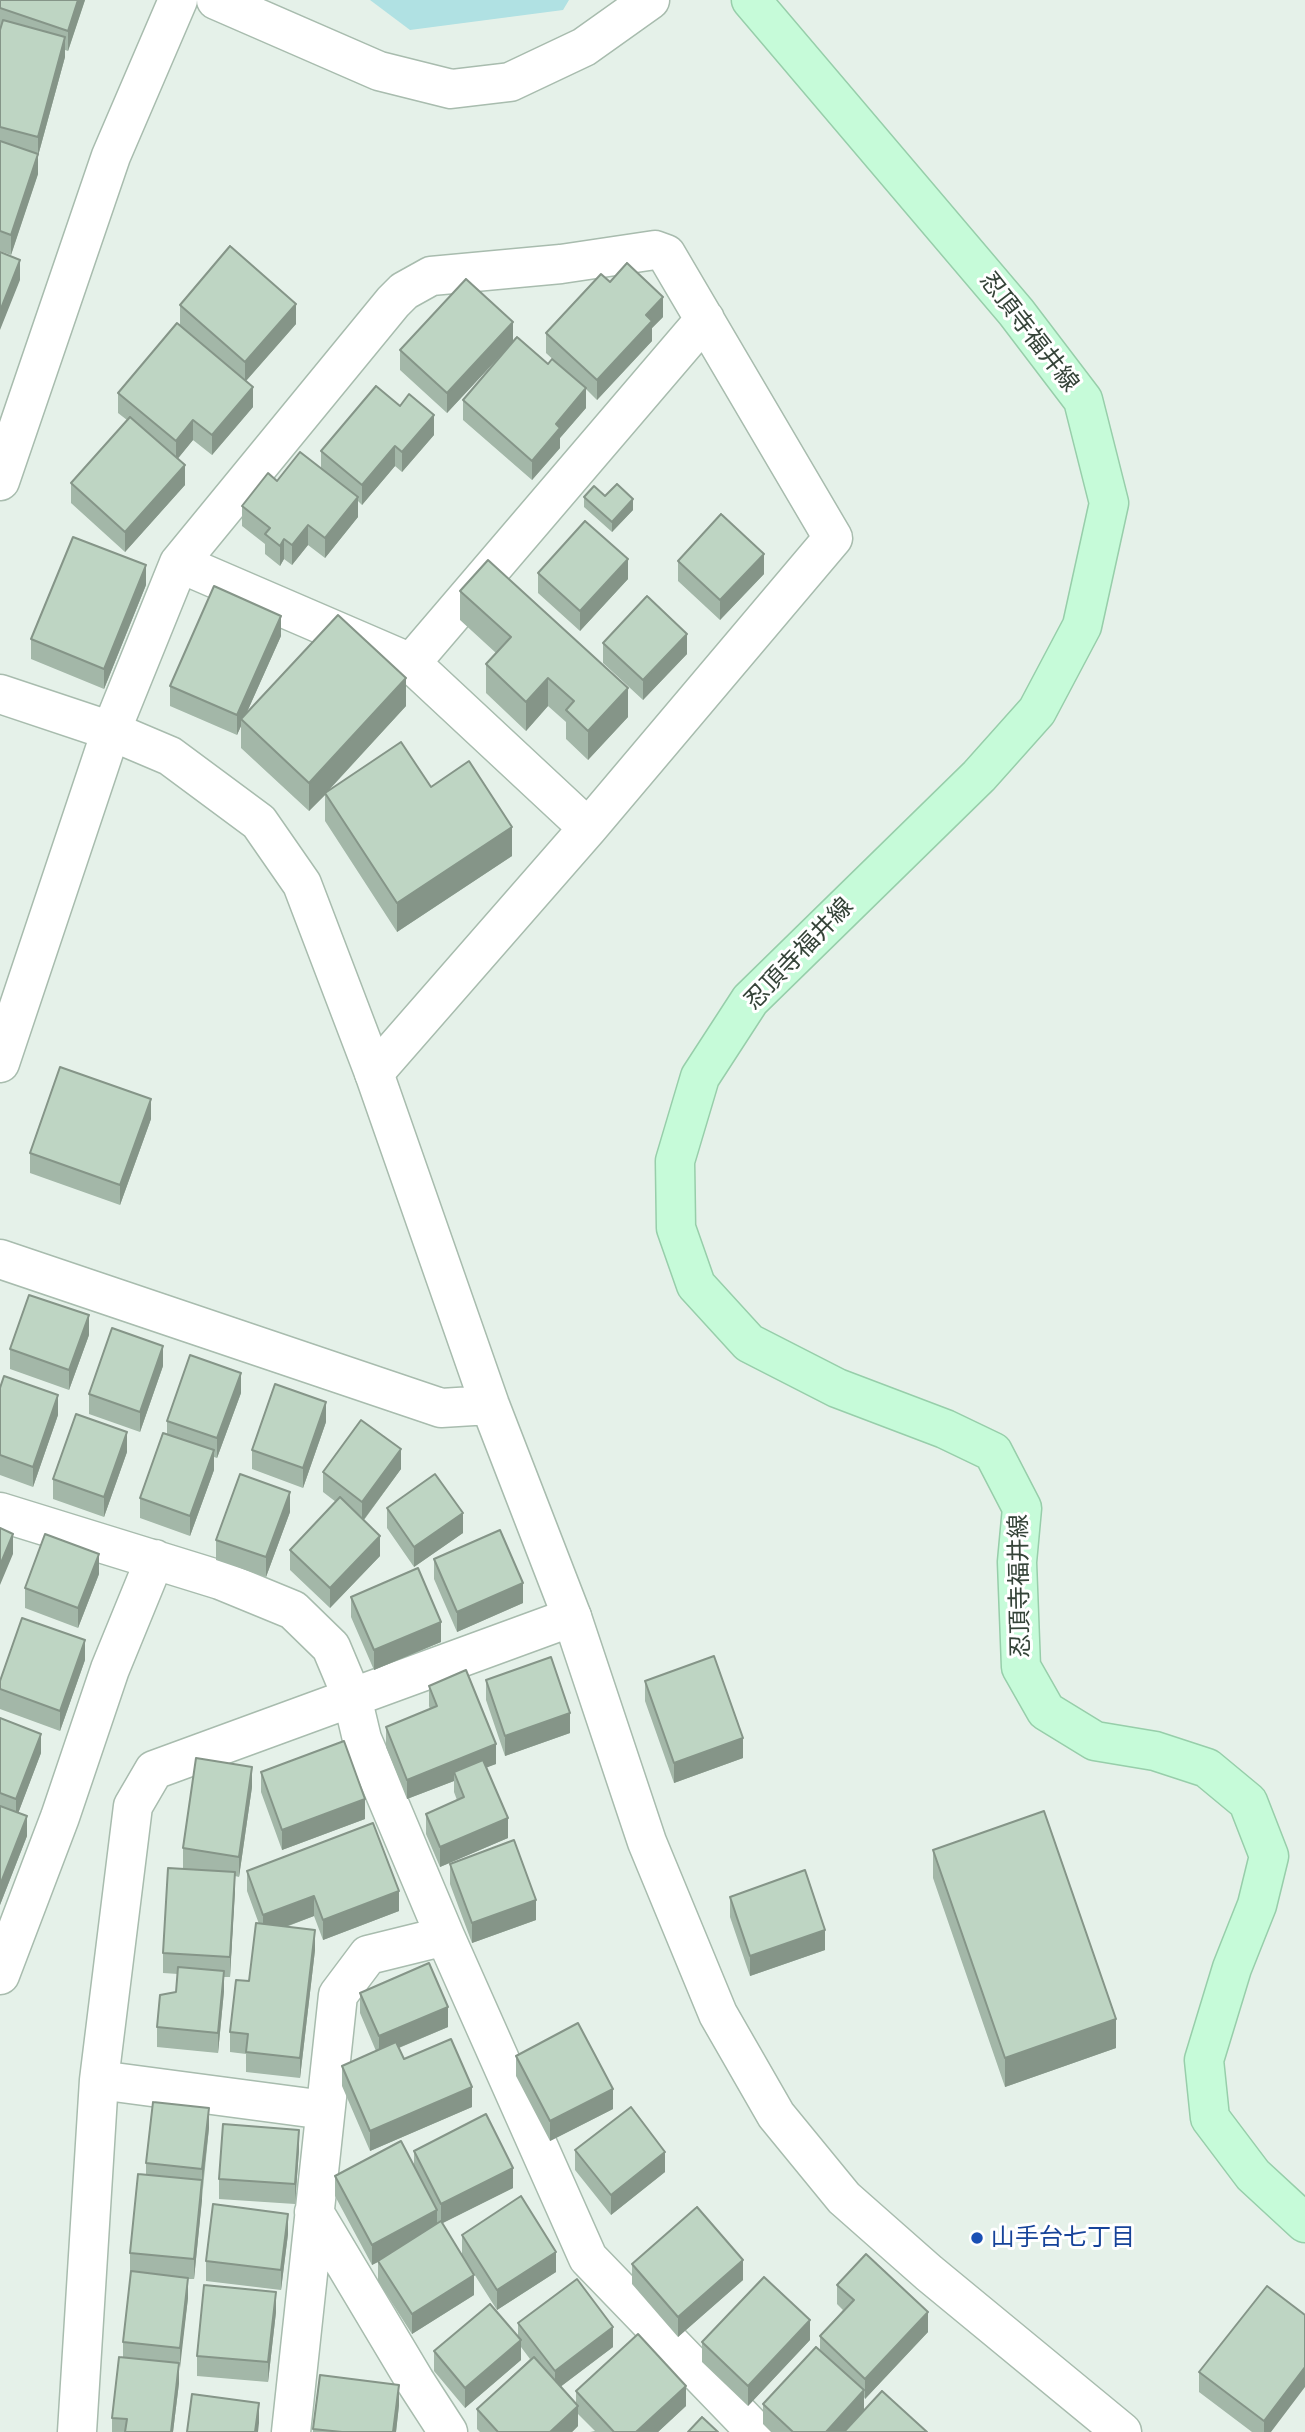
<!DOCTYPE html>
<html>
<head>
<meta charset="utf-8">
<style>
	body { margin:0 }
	canvas { display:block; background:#e5f1e9 }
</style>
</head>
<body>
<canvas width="1305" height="2432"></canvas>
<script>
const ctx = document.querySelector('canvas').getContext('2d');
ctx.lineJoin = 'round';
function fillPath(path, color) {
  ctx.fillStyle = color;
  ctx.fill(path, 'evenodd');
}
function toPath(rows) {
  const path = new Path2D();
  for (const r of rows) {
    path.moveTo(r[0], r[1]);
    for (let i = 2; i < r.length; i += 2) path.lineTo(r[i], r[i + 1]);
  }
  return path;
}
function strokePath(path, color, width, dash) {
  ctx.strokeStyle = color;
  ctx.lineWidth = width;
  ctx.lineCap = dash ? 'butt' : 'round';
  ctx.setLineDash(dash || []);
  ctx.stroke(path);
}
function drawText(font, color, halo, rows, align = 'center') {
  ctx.font = font + ' Inter,"Noto Sans JP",sans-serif';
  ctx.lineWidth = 6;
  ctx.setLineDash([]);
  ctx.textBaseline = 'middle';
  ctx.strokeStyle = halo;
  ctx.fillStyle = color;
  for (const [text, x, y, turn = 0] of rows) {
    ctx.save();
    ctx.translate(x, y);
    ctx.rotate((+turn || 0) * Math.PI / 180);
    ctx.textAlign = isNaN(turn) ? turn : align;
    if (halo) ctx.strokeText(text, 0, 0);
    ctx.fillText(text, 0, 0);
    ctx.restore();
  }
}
const green = toPath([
	[370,0,569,0,563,10,410,30]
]);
const minor = toPath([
	[179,563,411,663,705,319],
	[411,663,588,828],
	[0,1063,111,731,179,563,393,302,404,291,431,276,561,264,655,250,666,254,833,538,588,828,374,1073],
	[0,1512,220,1580,293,1610,331,1647,352,1697,362,1739,445,1936,588,2258,756,2432],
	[0,1975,60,1817,110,1669,155,1559],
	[99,2080,325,2110],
	[314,2212,415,2381,448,2432],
	[77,2432,99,2080,133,1806,154,1770,572,1617],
	[291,2432,338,1995,368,1955,445,1936]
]);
const tertiary = toPath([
	[216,0,379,71,451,89,510,82,584,47,650,0],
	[0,481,111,156,178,0],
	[0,694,111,731,170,756,259,822,302,884,374,1073,490,1405,572,1617,647,1842,718,2014,776,2115,844,2198,929,2273,1122,2432],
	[0,1259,441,1408,490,1405]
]);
const secondary = toPath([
	[751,0,1016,312,1083,400,1109,503,1082,626,1037,711,979,776,750,1000,700,1077,675,1161,676,1228,696,1285,749,1343,837,1388,945,1429,993,1452,1022,1508,1017,1562,1021,1667,1046,1711,1095,1741,1155,1751,1207,1768,1248,1802,1269,1856,1257,1905,1232,1968,1204,2060,1210,2118,1253,2175,1305,2223]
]);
const wall = toPath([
	[0,0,85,0,68,51,65,50,65,57,38,156,38,174,11,255,0,251],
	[610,282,663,317,652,328,652,341,597,400,586,389,586,408,560,438,560,448,532,480,463,420,463,400,548,364,573,378,546,353,546,333],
	[180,305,296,324,246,381,253,407,212,455,193,440,177,459,185,485,125,552,71,503,71,483,127,420,118,413,118,393,180,325],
	[513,342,447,413,400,370,400,350],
	[434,435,402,472,395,466,362,505,358,501,358,517,325,558,308,545,292,565,284,559,280,566,265,554,265,544,242,526,242,506,277,481,321,469,321,451],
	[584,497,633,510,612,532,584,507],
	[678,561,764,574,720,620,678,581],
	[538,573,628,579,580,631,538,593],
	[146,585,104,689,31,659,31,639],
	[460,591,628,717,588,760,566,739,566,722,548,706,526,731,486,693,486,664,496,653,460,620],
	[281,636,247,712,406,706,330,789,431,787,512,856,397,932,325,821,325,795,309,811,241,748,241,726,237,735,170,706,170,686],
	[603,643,687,654,643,700,603,663],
	[151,1119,120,1205,30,1173,30,1153],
	[89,1335,69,1390,10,1369,10,1349],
	[163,1366,140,1432,89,1414,89,1394],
	[0,1388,58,1415,33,1487,0,1475],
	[241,1393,217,1458,214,1457,214,1470,190,1536,140,1518,140,1498,167,1434,167,1421],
	[326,1422,303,1488,252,1469,252,1450],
	[127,1452,104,1517,53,1499,53,1479],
	[401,1469,364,1520,380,1556,330,1608,290,1570,290,1550,336,1502,323,1492,323,1472],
	[387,1508,463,1533,414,1567,387,1528],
	[290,1512,266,1577,216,1560,216,1540],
	[434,1559,523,1603,457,1632,434,1579],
	[99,1574,78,1628,25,1608,25,1588],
	[351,1597,441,1642,374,1670,351,1617],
	[85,1660,60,1731,0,1709,0,1681],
	[486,1680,570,1733,505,1756,486,1700],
	[645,1681,743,1758,674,1783,645,1701],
	[429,1686,496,1764,486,1767,508,1838,440,1867,426,1834,426,1814,457,1800,454,1792,454,1781,407,1799,386,1747,386,1727,430,1709,429,1706],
	[0,1718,41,1753,18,1813,27,1836,0,1905],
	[261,1772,365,1819,282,1850,261,1792],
	[252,1787,239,1877,235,1876,230,1977,224,1977,224,1991,218,2053,157,2047,157,2027,176,1992,178,1974,163,1973,163,1953,183,1868,183,1848],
	[933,1850,1116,2048,1005,2087,933,1878],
	[450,1864,536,1920,472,1943,450,1884],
	[247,1871,399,1911,323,1940,314,1916,286,1927,315,1950,300,2078,246,2072,246,2054,230,2052,230,2032,249,1981,259,1924,247,1891],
	[730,1897,825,1950,750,1976,730,1917],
	[360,1993,448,2027,399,2048,404,2059,472,2107,370,2151,342,2086,342,2066,376,2051,360,2013],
	[516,2056,613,2109,550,2141,516,2076],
	[209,2128,194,2279,188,2279,188,2298,179,2368,179,2383,173,2432,112,2432,112,2418,123,2357,123,2342,131,2273,130,2273,130,2253,146,2175,146,2163],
	[299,2150,295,2204,219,2199,219,2179],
	[575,2150,665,2172,611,2215,575,2170],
	[414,2151,513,2188,442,2223,462,2255,462,2235,556,2272,497,2310,462,2255,474,2295,412,2334,378,2281,378,2262,372,2265,335,2196,335,2176,414,2166],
	[288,2234,281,2290,206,2281,206,2261],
	[632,2264,743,2280,678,2337,632,2284],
	[837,2285,928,2332,865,2399,864,2397,864,2410,927,2432,771,2432,763,2424,763,2404,820,2350,820,2336,843,2310,837,2304],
	[1267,2286,1271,2432,1252,2432,1199,2392,1199,2372],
	[276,2312,268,2382,197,2376,197,2356],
	[518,2323,613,2347,561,2386,576,2403,576,2391,686,2406,658,2432,590,2432,595,2431,578,2414,578,2426,572,2432,480,2432,477,2429,477,2409,530,2359,521,2347,521,2360,465,2408,434,2371,434,2351,518,2337],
	[810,2340,748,2406,702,2362,702,2342],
	[399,2405,396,2432,313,2432,313,2429]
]);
const shadedWall = toPath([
	[78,0,85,0,68,51,68,31],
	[65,37,65,57,38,156,38,174,11,255,11,235,38,156,38,137],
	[20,260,20,280,0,330,0,311],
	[663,297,663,317,652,328,652,341,597,400,597,380,646,315],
	[296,304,296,324,245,382,245,362],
	[513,322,513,342,447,413,447,393],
	[253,387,253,407,212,455,212,435],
	[586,388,586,408,560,438,560,448,532,480,532,461,556,424],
	[434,415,434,435,402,472,402,452],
	[193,420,193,440,176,461,176,441],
	[395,446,395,466,362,505,362,485],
	[185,465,185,485,125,552,125,532],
	[358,497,358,517,325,558,325,538],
	[633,499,633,510,612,532,612,522],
	[308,525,308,545,292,565,292,545],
	[284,539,284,559,280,566,280,546],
	[764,554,764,574,720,620,720,600],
	[628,559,628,579,580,631,580,611],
	[146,565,146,585,104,689,104,669],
	[281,616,281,636,243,721,241,719,241,726,237,735,237,715],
	[687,634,687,654,643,700,643,680],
	[406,678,406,706,325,794,325,793,325,795,309,811,309,783],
	[548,678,548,706,526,731,526,702],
	[628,688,628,717,588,760,588,731],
	[512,827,512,856,397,932,397,903],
	[151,1099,151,1119,120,1205,120,1185],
	[89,1315,89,1335,69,1390,69,1370],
	[163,1346,163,1366,140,1432,140,1412],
	[241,1373,241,1393,217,1458,217,1438],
	[58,1395,58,1415,33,1487,33,1467],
	[326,1402,326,1422,303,1488,303,1468],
	[127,1432,127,1452,104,1517,104,1497],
	[401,1449,401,1469,362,1522,362,1502],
	[214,1450,214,1470,190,1536,190,1516],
	[290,1492,290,1512,266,1577,266,1557],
	[463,1513,463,1533,414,1567,414,1547],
	[13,1534,13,1554,0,1585,0,1565],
	[380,1536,380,1556,330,1608,330,1588],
	[99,1554,99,1574,78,1628,78,1608],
	[523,1583,523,1603,457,1632,457,1612],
	[441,1622,441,1642,374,1670,374,1650],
	[85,1640,85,1660,60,1731,60,1711],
	[570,1713,570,1733,505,1756,505,1736],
	[41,1734,41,1753,16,1819,16,1799],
	[743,1738,743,1758,674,1783,674,1763],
	[496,1744,496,1764,457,1779,454,1772,454,1781,407,1799,407,1780],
	[252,1767,252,1787,239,1877,239,1857],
	[365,1799,365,1819,282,1850,282,1830],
	[27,1816,27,1836,0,1905,0,1885],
	[508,1818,508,1838,440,1867,440,1847],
	[235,1872,235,1892,230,1977,230,1957],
	[399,1891,399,1911,323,1940,323,1920],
	[314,1896,314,1916,263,1935,263,1915],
	[536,1900,536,1920,472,1943,472,1923],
	[315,1930,315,1950,300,2078,300,2058],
	[825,1930,825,1950,750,1976,750,1956],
	[224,1971,224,1991,218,2053,218,2033],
	[448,2007,448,2027,379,2056,379,2036],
	[1116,2019,1116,2048,1005,2087,1005,2058],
	[472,2087,472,2107,370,2151,370,2131],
	[613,2089,613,2109,550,2141,550,2121],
	[209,2108,209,2128,202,2189,202,2169],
	[299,2130,299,2150,295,2204,295,2184],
	[665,2152,665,2172,611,2215,611,2195],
	[513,2168,513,2188,441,2224,441,2204],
	[202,2180,202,2200,194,2279,194,2259],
	[437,2210,437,2230,372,2265,372,2245],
	[288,2214,288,2234,281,2290,281,2270],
	[556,2252,556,2272,497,2310,497,2290],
	[743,2260,743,2280,678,2337,678,2317],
	[474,2275,474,2295,412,2334,412,2314],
	[188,2278,188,2298,180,2368,180,2348],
	[276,2292,276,2312,268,2382,268,2362],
	[928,2312,928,2332,865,2399,865,2379],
	[810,2320,810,2340,748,2406,748,2386],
	[613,2327,613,2347,555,2391,555,2371],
	[521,2340,521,2360,465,2408,465,2388],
	[179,2363,179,2383,173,2432,171,2432],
	[1305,2367,1305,2387,1271,2432,1264,2432,1264,2421],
	[399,2385,399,2405,396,2432,393,2432],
	[686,2386,686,2406,658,2432,636,2432],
	[864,2390,864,2410,844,2432,826,2432],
	[259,2403,259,2423,258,2432,255,2432],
	[578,2406,578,2426,572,2432,550,2432]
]);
const building = toPath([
	[0,0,78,0,68,31,0,8,0,0],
	[3,20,65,37,38,137,0,127,0,30,3,20],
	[0,141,38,154,11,235,0,231,0,141],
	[230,246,296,304,245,362,180,305,230,246],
	[0,252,20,260,0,311,0,252],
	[627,263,663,297,646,315,652,321,597,380,546,333,601,274,610,282,627,263],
	[466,279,513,322,447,393,400,350,466,279],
	[177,323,253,387,212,435,193,420,176,441,118,393,177,323],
	[517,337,548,364,552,359,586,388,556,424,560,428,532,461,463,400,517,337],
	[376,386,400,406,409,394,434,415,402,452,395,446,362,485,321,451,376,386],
	[130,417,185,465,125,532,71,483,130,417],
	[300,452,358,497,325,538,308,525,292,545,284,539,280,546,265,534,270,528,242,506,268,473,277,481,300,452],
	[617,484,633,499,612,522,584,497,594,486,605,496,617,484],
	[721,514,764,554,720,600,678,561,721,514],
	[585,521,628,559,580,611,538,573,585,521],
	[73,537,146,565,104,669,31,639,73,537],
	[488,560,628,688,588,731,566,710,574,701,548,678,526,702,486,664,511,637,460,591,488,560],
	[214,586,281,616,237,715,170,686,214,586],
	[647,596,687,634,643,680,603,643,647,596],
	[338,615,406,678,309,783,241,719,338,615],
	[401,742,431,787,469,761,512,827,397,903,325,793,401,742],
	[60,1067,151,1099,120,1185,30,1153,60,1067],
	[29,1295,89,1315,69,1370,10,1349,29,1295],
	[112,1328,163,1346,140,1412,89,1394,112,1328],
	[190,1355,241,1373,217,1438,167,1421,190,1355],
	[4,1376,58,1395,33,1467,0,1455,0,1388,4,1376],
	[275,1384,326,1402,303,1468,252,1450,275,1384],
	[76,1414,127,1432,104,1497,53,1479,76,1414],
	[361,1420,401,1449,362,1502,323,1472,361,1420],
	[163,1433,214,1450,190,1516,140,1498,163,1433],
	[240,1474,290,1492,266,1557,216,1540,240,1474],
	[435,1474,463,1513,414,1547,387,1508,435,1474],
	[340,1497,380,1536,330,1588,290,1550,340,1497],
	[0,1528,13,1534,0,1565,0,1528],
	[500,1530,523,1583,457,1612,434,1559,500,1530],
	[45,1534,99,1554,78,1608,25,1588,45,1534],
	[418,1568,441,1622,374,1650,351,1597,418,1568],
	[22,1618,85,1640,60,1711,0,1689,0,1681,22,1618],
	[714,1656,743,1738,674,1763,645,1681,714,1656],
	[551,1657,570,1713,505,1736,486,1680,551,1657],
	[466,1670,496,1744,407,1780,386,1727,437,1706,429,1686,466,1670],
	[0,1718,41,1734,16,1799,0,1793,0,1718],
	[344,1741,365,1799,282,1830,261,1772,344,1741],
	[196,1758,252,1767,239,1857,183,1848,196,1758],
	[483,1760,508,1818,440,1847,426,1814,464,1797,454,1772,483,1760],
	[0,1806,27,1816,0,1885,0,1806],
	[1044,1811,1116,2019,1005,2058,933,1850,1044,1811],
	[373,1823,399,1891,323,1920,314,1896,263,1915,247,1871,373,1823],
	[514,1840,536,1900,472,1923,450,1864,514,1840],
	[168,1868,235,1872,230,1957,163,1953,168,1868],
	[805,1870,825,1930,750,1956,730,1897,805,1870],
	[256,1923,315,1930,300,2058,246,2052,248,2034,230,2032,236,1980,249,1981,256,1923],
	[429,1963,448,2007,379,2036,360,1993,429,1963],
	[178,1967,224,1971,218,2033,157,2027,160,1995,176,1992,178,1967],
	[578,2023,613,2089,550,2121,516,2056,578,2023],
	[451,2039,472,2087,370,2131,342,2066,396,2042,404,2059,451,2039],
	[153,2102,209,2108,202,2169,146,2163,153,2102],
	[631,2107,665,2152,611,2195,575,2150,631,2107],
	[486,2114,513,2168,441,2204,414,2151,486,2114],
	[223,2124,299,2130,295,2184,219,2179,223,2124],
	[401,2141,437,2210,372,2245,335,2176,401,2141],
	[138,2174,202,2180,194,2259,130,2253,138,2174],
	[521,2196,556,2252,497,2290,462,2235,521,2196],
	[213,2204,288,2214,281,2270,206,2261,213,2204],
	[697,2207,743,2260,678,2317,632,2264,697,2207],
	[441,2221,474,2275,412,2314,378,2261,441,2221],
	[866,2254,928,2312,865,2379,820,2336,854,2300,837,2285,866,2254],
	[131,2271,188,2278,180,2348,123,2342,131,2271],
	[764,2277,810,2320,748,2386,702,2342,764,2277],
	[577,2279,613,2327,555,2371,518,2323,577,2279],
	[204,2285,276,2292,268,2362,197,2356,204,2285],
	[1267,2286,1305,2315,1305,2367,1264,2421,1199,2372,1267,2286],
	[490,2304,521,2340,465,2388,434,2351,490,2304],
	[638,2334,686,2386,636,2432,614,2432,576,2391,638,2334],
	[816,2347,864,2390,826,2432,793,2432,763,2404,816,2347],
	[119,2357,179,2363,171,2432,125,2432,127,2419,112,2418,119,2357],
	[534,2357,578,2406,550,2432,498,2432,477,2409,534,2357],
	[320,2375,399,2385,393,2432,342,2432,313,2429,320,2375],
	[882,2391,927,2432,844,2432,882,2391],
	[192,2394,259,2403,255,2432,187,2432,192,2394],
	[702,2417,718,2432,688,2432,702,2417]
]);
const markers = [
	[977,2238,7,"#1a4fb4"]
];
const streetNames = [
	["忍頂寺福井線",1029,332,52],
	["忍頂寺福井線",799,954,-46],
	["忍頂寺福井線",1020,1586,-91]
];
const transitNames = [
	["山手台七丁目",991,2238]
];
fillPath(green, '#b0e1e3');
strokePath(minor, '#a8bcae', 41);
strokePath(tertiary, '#a8bcae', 41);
strokePath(secondary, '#97ceaa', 41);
strokePath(minor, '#fff', 38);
strokePath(tertiary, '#fff', 38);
strokePath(secondary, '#c6fbd9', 38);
fillPath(wall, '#a3b7a8');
fillPath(shadedWall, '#859588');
fillPath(building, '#bed5c3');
strokePath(building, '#859588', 2);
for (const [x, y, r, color] of markers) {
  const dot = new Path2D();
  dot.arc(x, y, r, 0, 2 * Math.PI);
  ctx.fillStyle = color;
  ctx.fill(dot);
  strokePath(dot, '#fff', 2.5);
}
drawText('24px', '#354338', '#fff', streetNames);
drawText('24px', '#164399', '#fff', transitNames, 'left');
</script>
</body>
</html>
